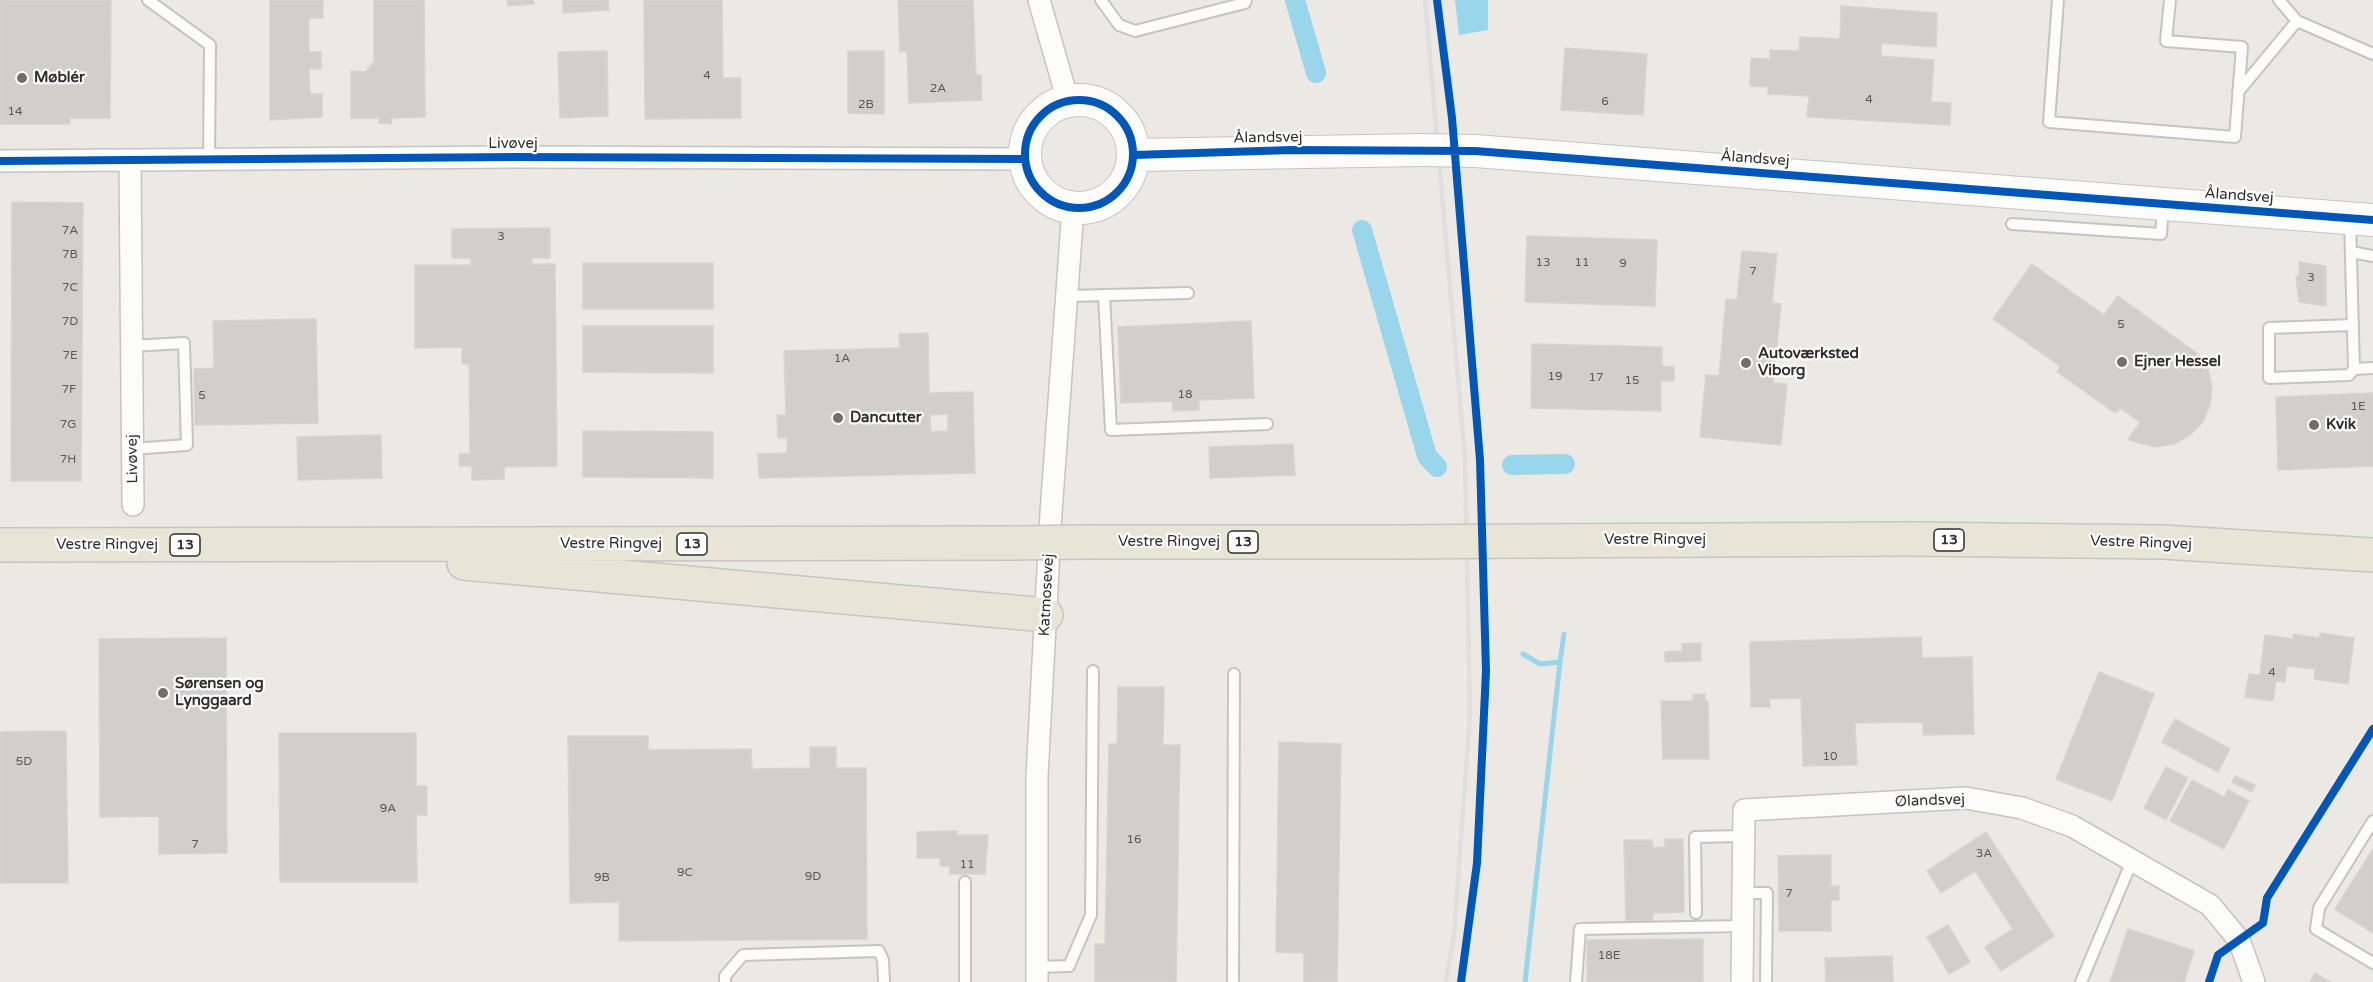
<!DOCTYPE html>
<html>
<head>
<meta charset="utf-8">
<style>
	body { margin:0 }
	canvas { display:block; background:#ece8e4 }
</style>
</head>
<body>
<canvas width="2373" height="982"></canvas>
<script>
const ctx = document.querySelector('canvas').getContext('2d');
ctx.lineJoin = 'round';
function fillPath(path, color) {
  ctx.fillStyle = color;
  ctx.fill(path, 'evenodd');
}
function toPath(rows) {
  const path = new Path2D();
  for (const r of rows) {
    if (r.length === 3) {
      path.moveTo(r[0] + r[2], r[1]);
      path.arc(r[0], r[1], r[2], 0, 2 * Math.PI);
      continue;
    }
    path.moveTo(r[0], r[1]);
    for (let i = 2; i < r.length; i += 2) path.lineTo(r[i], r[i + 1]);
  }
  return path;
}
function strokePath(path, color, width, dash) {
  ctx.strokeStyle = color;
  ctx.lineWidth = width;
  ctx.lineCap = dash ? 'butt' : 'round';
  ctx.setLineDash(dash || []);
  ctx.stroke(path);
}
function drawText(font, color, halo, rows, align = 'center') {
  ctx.font = font + ' "Varela Round",sans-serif';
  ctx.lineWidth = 4.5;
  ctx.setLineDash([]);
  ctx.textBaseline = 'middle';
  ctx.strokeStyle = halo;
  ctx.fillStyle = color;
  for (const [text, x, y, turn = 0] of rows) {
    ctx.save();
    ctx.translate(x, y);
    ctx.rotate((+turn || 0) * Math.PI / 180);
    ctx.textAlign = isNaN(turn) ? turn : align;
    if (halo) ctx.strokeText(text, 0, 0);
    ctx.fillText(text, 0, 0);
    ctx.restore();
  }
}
const water = toPath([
	[1455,0,1488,0,1488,30,1459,35]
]);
const stream = toPath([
	[1523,654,1540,664,1560,662,1564,634],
	[1525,982,1560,662]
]);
const canal = toPath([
	[1295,0,1316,73],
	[1362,230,1427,456,1437,467],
	[1512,465,1565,464]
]);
const building = toPath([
	[0,0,111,0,110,118,70,118,70,124,0,124,0,0],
	[270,0,323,0,323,18,309,18,309,52,321,52,321,69,309,69,310,94,322,94,322,117,270,120,270,0],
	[374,0,424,0,425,117,392,118,391,124,379,123,379,118,351,118,351,71,366,72,372,63,374,65,374,0],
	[507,0,533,0,534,4,508,6,507,0],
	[563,0,608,0,609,10,563,13,563,0],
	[644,0,722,0,723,78,741,78,741,118,645,119,644,0],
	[898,0,973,0,976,75,981,75,982,100,909,103,907,51,900,52,898,0],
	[1841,6,1937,13,1936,47,1881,43,1881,56,1934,60,1931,102,1951,103,1950,125,1807,117,1809,96,1768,94,1768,87,1750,86,1751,58,1770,59,1770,50,1799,51,1800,37,1840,39,1841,6],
	[1565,48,1647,54,1643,115,1561,110,1565,48],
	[607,51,608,116,560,118,558,52,607,51],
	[848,51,884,51,884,114,848,113,848,51],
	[12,202,83,203,81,481,11,481,12,202],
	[550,228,550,258,532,258,532,264,555,264,557,466,504,467,504,479,472,480,472,466,459,466,459,454,470,454,469,364,462,364,462,347,415,348,415,265,471,265,471,258,452,258,452,229,550,228],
	[1527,236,1657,240,1655,306,1525,302,1527,236],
	[1742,251,1777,254,1772,303,1781,304,1773,383,1787,384,1781,445,1700,437,1706,375,1719,376,1726,299,1737,300,1742,251],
	[2299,262,2326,266,2326,306,2299,302,2296,277,2299,276,2299,262],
	[583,263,713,263,713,309,583,309,583,263],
	[2032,264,2104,315,2118,296,2198,354,2208,369,2212,387,2210,405,2203,422,2190,435,2174,444,2156,447,2128,440,2140,422,2120,408,2117,412,2112,411,2057,372,2060,366,1993,319,2032,264],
	[316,319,318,423,195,425,194,369,214,368,213,321,316,319],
	[1251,321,1254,398,1199,400,1199,410,1173,411,1172,401,1121,403,1118,327,1251,321],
	[583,326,713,326,713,373,583,372,583,326],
	[928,333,929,393,973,392,975,473,759,478,758,454,787,453,787,438,778,438,777,415,786,415,784,351,900,348,899,334,928,333],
	[948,414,948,431,931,432,930,415,948,414],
	[1532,344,1662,347,1662,366,1674,367,1674,381,1661,381,1661,411,1531,408,1532,344],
	[2373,393,2373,466,2278,470,2276,397,2373,393],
	[583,431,713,432,713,478,583,477,583,431],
	[381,435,382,478,298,480,297,437,381,435],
	[1293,444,1295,475,1210,478,1209,447,1293,444],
	[2320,633,2354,638,2348,684,2314,679,2315,669,2287,666,2285,682,2276,681,2273,701,2245,697,2249,674,2260,675,2265,635,2293,639,2293,634,2320,638,2320,633],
	[1921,637,1922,658,1972,657,1974,734,1923,735,1923,722,1855,723,1857,765,1803,766,1801,698,1769,699,1770,707,1751,707,1750,642,1921,637],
	[226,638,227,853,159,854,159,816,100,817,99,639,226,638],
	[1701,643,1701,661,1665,662,1665,652,1682,651,1682,644,1701,643],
	[2099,672,2154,694,2112,801,2056,779,2099,672],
	[1118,687,1164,687,1163,745,1180,745,1176,982,1095,982,1095,944,1105,944,1109,744,1117,744,1118,687],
	[1705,694,1705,701,1708,701,1709,759,1663,759,1661,701,1693,701,1693,695,1705,694],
	[2175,719,2230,749,2218,772,2162,742,2175,719],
	[66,731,68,883,0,883,0,732,66,731],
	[279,733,416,733,416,786,427,786,427,815,416,815,417,882,280,882,279,733],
	[568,736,648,736,648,750,751,749,752,769,810,768,810,747,836,747,836,768,866,768,867,939,619,941,619,902,570,903,568,736],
	[1279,742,1341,744,1337,982,1304,982,1304,953,1276,952,1279,742],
	[2166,767,2188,778,2166,820,2144,808,2166,767],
	[2235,776,2255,785,2252,792,2232,782,2235,776],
	[2192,780,2224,797,2228,790,2249,801,2224,849,2170,821,2192,780],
	[957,831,957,835,988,835,985,874,950,874,950,866,940,866,940,858,917,858,917,832,957,831],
	[1986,832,2054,936,2001,971,1985,947,2013,929,1975,871,1941,893,1927,871,1986,832],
	[1665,839,1683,839,1684,912,1653,913,1653,921,1626,921,1624,840,1652,840,1653,848,1665,847,1665,839],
	[2373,849,2373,933,2335,909,2373,849],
	[1831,855,1831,886,1839,886,1839,900,1831,900,1831,931,1779,931,1778,856,1831,855],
	[1948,925,1970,962,1949,974,1927,937,1948,925],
	[2128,929,2194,951,2184,982,2110,982,2128,929],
	[1703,939,1703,982,1587,982,1587,940,1703,939],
	[1892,956,1893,982,1826,982,1825,958,1892,956],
	[2315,973,2330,982,2310,982,2315,973]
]);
const lane = toPath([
	[148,0,210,45,209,161],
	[1101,0,1119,25,1135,31,1245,3,1246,0],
	[2058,0,2049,122,2235,137,2242,47,2166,41,2170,0],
	[2279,0,2297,21,2373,54],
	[2238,92,2297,21],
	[2350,220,2354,369,2373,368],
	[2012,224,2161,234,2163,206],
	[2351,252,2373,256],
	[1104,295,1111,430,1267,424],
	[1067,296,1188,293],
	[2353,325,2269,328,2269,378,2349,375,2354,369],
	[132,346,184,343,187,445,132,449],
	[2373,821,2319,908,2316,929,2373,963],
	[1743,893,1767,893,1766,982],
	[1696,913,1695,837,1743,836],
	[1037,967,1069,966,1091,915,1093,671],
	[725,982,725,976,743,955,879,951,883,960,884,982],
	[965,982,965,882],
	[1233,982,1234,674],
	[1576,982,1580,929,1743,926],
	[2081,982,2132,861]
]);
const street = toPath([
	[1039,0,1068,101],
	[0,161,516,157,1025,159],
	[130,162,133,505],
	[1037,982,1037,776,1051,513,1073,208],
	[1742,982,1744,810,1966,798,2022,808,2072,826,2210,905,2239,940,2254,982]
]);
const secondary = toPath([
	[1079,154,54],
	[1475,151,2373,220],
	[1134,155,1421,150]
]);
const primary = toPath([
	[1525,541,1910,539,2163,542,2373,555],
	[1088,542,1398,542],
	[0,545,1013,543],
	[464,563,1046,615]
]);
const rail = toPath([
	[1425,0,1465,458,1470,713,1454,935,1446,982]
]);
const secondaryBridge = toPath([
	[1421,150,1475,151]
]);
const primaryBridge = toPath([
	[1398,542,1525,541],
	[1013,543,1088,542]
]);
const cycleway = toPath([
	[1437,0,1452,118,1480,460,1486,671,1477,863,1461,982],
	[1079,154,54],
	[1134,155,1292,150,1475,151,2373,220],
	[0,161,516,157,1025,159],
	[2209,982,2218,955,2263,923,2267,898,2373,729]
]);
const markers = [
	[22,78,6,"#706f6e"],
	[2122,362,6,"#706f6e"],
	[1746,363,6,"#706f6e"],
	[838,418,6,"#706f6e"],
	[2314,425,6,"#706f6e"],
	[163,693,6,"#706f6e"]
];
const numberNames = [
	["4",707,76],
	["2A",938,89],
	["4",1869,100],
	["6",1605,102],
	["2B",866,105],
	["14",15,112],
	["7A",70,231],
	["3",501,237],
	["7B",70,255],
	["13",1543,263],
	["11",1582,263],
	["9",1623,264],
	["7",1753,272],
	["3",2311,278],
	["7C",70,288],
	["7D",70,322],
	["5",2121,325],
	["7E",70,356],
	["1A",842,359],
	["19",1555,377],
	["17",1596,378],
	["15",1632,381],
	["7F",69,390],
	["18",1185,395],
	["5",202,396],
	["1E",2358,407],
	["7G",68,425],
	["7H",68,460],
	["4",2272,673],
	["10",1830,757],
	["5D",24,762],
	["9A",388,809],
	["16",1134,840],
	["7",195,845],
	["3A",1984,854],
	["11",967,865],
	["9C",685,873],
	["9D",813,877],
	["9B",602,878],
	["7",1789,894],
	["18E",1609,956]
];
const shields = [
	[1949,540,30],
	[1243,542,30],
	[692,544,30],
	[185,545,30]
];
const shieldNames = [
	["13",1949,540],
	["13",1243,542],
	["13",692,544],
	["13",185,545]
];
const poiNames = [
	["Møblér",34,78],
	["Autoværksted",1758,354],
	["Viborg",1758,371],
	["Ejner Hessel",2134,362],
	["Dancutter",850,418],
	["Kvik",2326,425],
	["Sørensen og",175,684],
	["Lynggaard",175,701]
];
const streetNames = [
	["Ålandsvej",1268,138,-1],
	["Livøvej",513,144],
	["Ålandsvej",1755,159,4],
	["Ålandsvej",2239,196,4],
	["Livøvej",133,459,-91],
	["Vestre Ringvej",1655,540],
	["Vestre Ringvej",1169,542],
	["Vestre Ringvej",2141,543,2],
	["Vestre Ringvej",611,544],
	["Vestre Ringvej",107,545],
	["Katmosevej",1047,595,-87],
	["Ølandsvej",1930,801,-2]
];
fillPath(water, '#99d6ec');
strokePath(stream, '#99d6ec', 5);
strokePath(canal, '#99d6ec', 20);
fillPath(building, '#d1cecb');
strokePath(building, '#d7d4d0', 1.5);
strokePath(lane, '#c5c4c5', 14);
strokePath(street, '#c5c4c5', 24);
strokePath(secondary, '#c5c4c5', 34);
strokePath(primary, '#c6c5c4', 36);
strokePath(lane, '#fcfcfb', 10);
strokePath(street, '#fcfcfb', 21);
strokePath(secondary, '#fcfcfb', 32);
strokePath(primary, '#e8e4d6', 33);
strokePath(rail, '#dfdfe1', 4.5);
strokePath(secondaryBridge, '#c5c4c5', 34, []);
strokePath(primaryBridge, '#c6c5c4', 36, []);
strokePath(secondaryBridge, '#fcfcfb', 32);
strokePath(primaryBridge, '#e8e4d6', 33);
strokePath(cycleway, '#0057b8', 8);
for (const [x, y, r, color] of markers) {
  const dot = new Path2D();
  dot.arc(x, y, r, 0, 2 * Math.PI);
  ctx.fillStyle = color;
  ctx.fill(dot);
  strokePath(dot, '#fff', 2);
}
drawText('12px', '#585857', null, numberNames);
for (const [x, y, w] of shields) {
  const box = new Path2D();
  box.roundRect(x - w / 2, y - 11, w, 22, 4.5);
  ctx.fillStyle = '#fff';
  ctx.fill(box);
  strokePath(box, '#2e2e2e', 1.5);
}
drawText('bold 14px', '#2e2e2e', null, shieldNames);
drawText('bold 15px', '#2e2e2e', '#fff', poiNames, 'left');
drawText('15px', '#2e2e2e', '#fff', streetNames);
</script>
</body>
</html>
